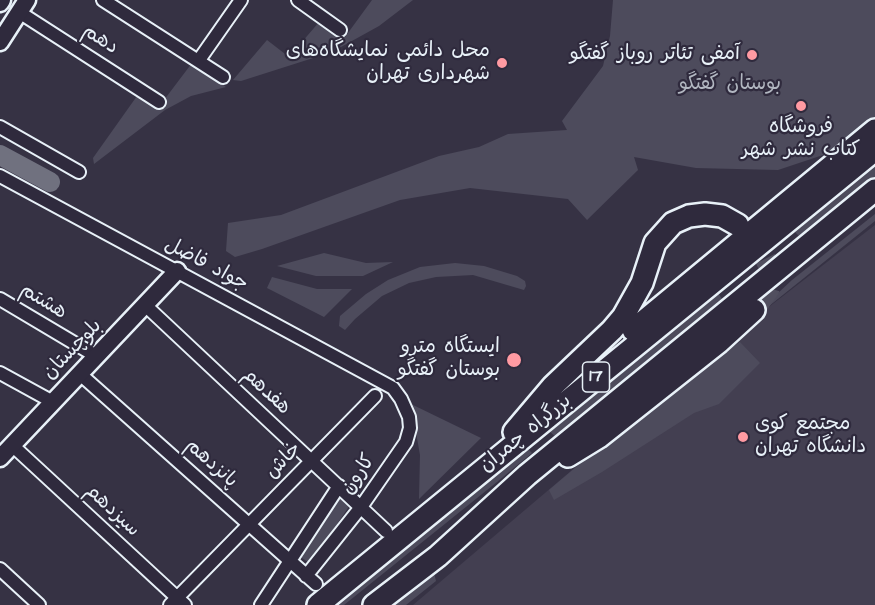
<!DOCTYPE html>
<html>
<head>
<meta charset="utf-8">
<style>
	body { margin:0 }
	canvas { display:block; background:#363244 }
</style>
</head>
<body>
<canvas width="875" height="605"></canvas>
<script>
const ctx = document.querySelector('canvas').getContext('2d');
ctx.lineJoin = 'round';
function fillPath(path, color) {
  ctx.fillStyle = color;
  ctx.fill(path, 'evenodd');
}
function toPath(rows) {
  const path = new Path2D();
  for (const r of rows) {
    path.moveTo(r[0], r[1]);
    for (let i = 2; i < r.length; i += 2) path.lineTo(r[i], r[i + 1]);
  }
  return path;
}
function strokePath(path, color, width, dash) {
  ctx.strokeStyle = color;
  ctx.lineWidth = width;
  ctx.lineCap = dash ? 'butt' : 'round';
  ctx.setLineDash(dash || []);
  ctx.stroke(path);
}
function drawText(font, color, halo, rows, align = 'center') {
  ctx.font = font + ' "Architects Daughter","Playpen Sans Arabic",sans-serif';
  ctx.lineWidth = 4.5;
  ctx.setLineDash([]);
  ctx.textBaseline = 'middle';
  ctx.strokeStyle = halo;
  ctx.fillStyle = color;
  for (const [text, x, y, turn = 0] of rows) {
    ctx.save();
    ctx.translate(x, y);
    ctx.rotate((+turn || 0) * Math.PI / 180);
    ctx.textAlign = isNaN(turn) ? turn : align;
    if (halo) ctx.strokeText(text, 0, 0);
    ctx.fillText(text, 0, 0);
    ctx.restore();
  }
}
const built = toPath([
	[875,225,875,605,413,605,717,347]
]);
const green = toPath([
	[372,0,413,0,379,26,332,52,241,81,233,80,267,40,289,57,320,21,345,37],
	[613,0,875,0,875,121,835,151,778,170,696,168,634,157,638,170,587,220,568,199,470,188,400,200,262,249,235,257,226,251,228,223,281,215,439,156,479,147,508,134,567,130,562,121,603,66,610,36],
	[192,63,226,87,191,96,165,110,94,164,93,158,137,96,158,108],
	[875,167,875,177,856,193,800,237,795,232],
	[875,214,875,221,733,335,792,280],
	[324,253,366,263,393,262,363,276,316,276,277,266],
	[455,263,484,266,517,276,525,281,526,286,524,290,473,275,436,277,409,283,382,296,355,319,345,330,339,326,340,316,366,294,388,280,420,267],
	[272,277,317,289,352,289,324,317,267,288],
	[718,293,722,299,637,371,556,437,550,432],
	[740,342,760,363,719,404,694,413,602,472,554,500,549,490,674,384],
	[411,404,481,438,419,499,420,455],
	[528,449,532,453,497,482,344,605,335,605],
	[342,494,352,502,311,562,308,562,302,558,301,554],
	[434,573,436,581,406,605,389,605]
]);
const river = toPath([
	[0,155,50,182]
]);
const highwayTunnel = toPath([
	[747,234,761,250,769,266,772,279,769,289,754,310]
]);
const street = toPath([
	[103,0,223,77],
	[298,0,340,30],
	[19,12,159,102],
	[199,60,241,0],
	[0,127,79,172],
	[0,176,393,388,401,399,409,417,410,428,406,442,361,507,306,576],
	[0,299,96,356],
	[145,305,386,531],
	[0,373,53,402],
	[80,374,316,584],
	[12,445,185,605],
	[0,569,39,605],
	[170,605,375,396],
	[261,605,339,486]
]);
const secondary = toPath([
	[0,3,2,0],
	[0,42,27,0],
	[0,458,177,271]
]);
const highway = toPath([
	[633,330,875,130],
	[514,432,553,386,612,330,623,317,642,283,655,243,673,223,689,216,705,214,722,216,738,225],
	[568,456,599,437,719,342,754,310],
	[318,605,875,150],
	[374,605,438,556,527,475,875,190]
]);
const markers = [
	[752,55,6,"#ff9aa2"],
	[502,63,6,"#ff9aa2"],
	[801,106,6,"#ff9aa2"],
	[514,360,8,"#ff9aa2"],
	[743,437,6,"#ff9aa2"]
];
const shields = [
	[596,377,27]
];
const shieldNames = [
	["17",596,377]
];
const streetNames = [
	["دهم",100,40,33],
	["جواد فاضل",206,265,28],
	["هشتم",43,302,31],
	["بلوچستان",73,350,-46],
	["هفدهم",266,392,43],
	["بزرگراه چمران",526,434,-39],
	["خاش",284,461,-46],
	["پانزدهم",211,464,42],
	["کارون",359,475,-55],
	["سیزدهم",112,511,43]
];
const poiNames = [
	["محل دائمی نمایشگاه‌های",490,52],
	["شهرداری تهران",490,75],
	["آمفی تئاتر روباز گفتگو",740,55],
	["فروشگاه",801,128,"center"],
	["کتاب نشر شهر",801,151,"center"],
	["ایستگاه مترو",500,348],
	["بوستان گفتگو",500,371],
	["مجتمع کوی",755,425,"left"],
	["دانشگاه تهران",755,448,"left"]
];
const parkNames = [
	["بوستان گفتگو",730,85]
];
fillPath(built, '#433f51');
fillPath(green, '#4d4b5c');
strokePath(river, '#70717f', 20);
strokePath(highwayTunnel, '#514f5f', 21, [21, 10]);
strokePath(street, '#e8f1f8', 16);
strokePath(secondary, '#e8f1f8', 21);
strokePath(highway, '#e8f1f8', 26);
strokePath(street, '#2f2a3d', 12);
strokePath(secondary, '#2f2a3d', 16);
strokePath(highway, '#2f2a3d', 21);
for (const [x, y, r, color] of markers) {
  const dot = new Path2D();
  dot.arc(x, y, r, 0, 2 * Math.PI);
  ctx.fillStyle = color;
  ctx.fill(dot);
  strokePath(dot, '#2f2a3d', 2);
}
for (const [x, y, w] of shields) {
  const box = new Path2D();
  box.roundRect(x - w / 2, y - 15, w, 30, 4.5);
  ctx.fillStyle = '#2f2a3d';
  ctx.fill(box);
  strokePath(box, '#e8f1f8', 1.5);
}
drawText('bold 18px', '#e8f1f8', null, shieldNames);
drawText('20px', '#e8f1f8', '#2f2a3d', streetNames);
drawText('20px', '#e8f1f8', '#2f2a3d', poiNames, 'right');
drawText('20px', '#b2b7c1', '#2f2a3d', parkNames);
</script>
</body>
</html>
